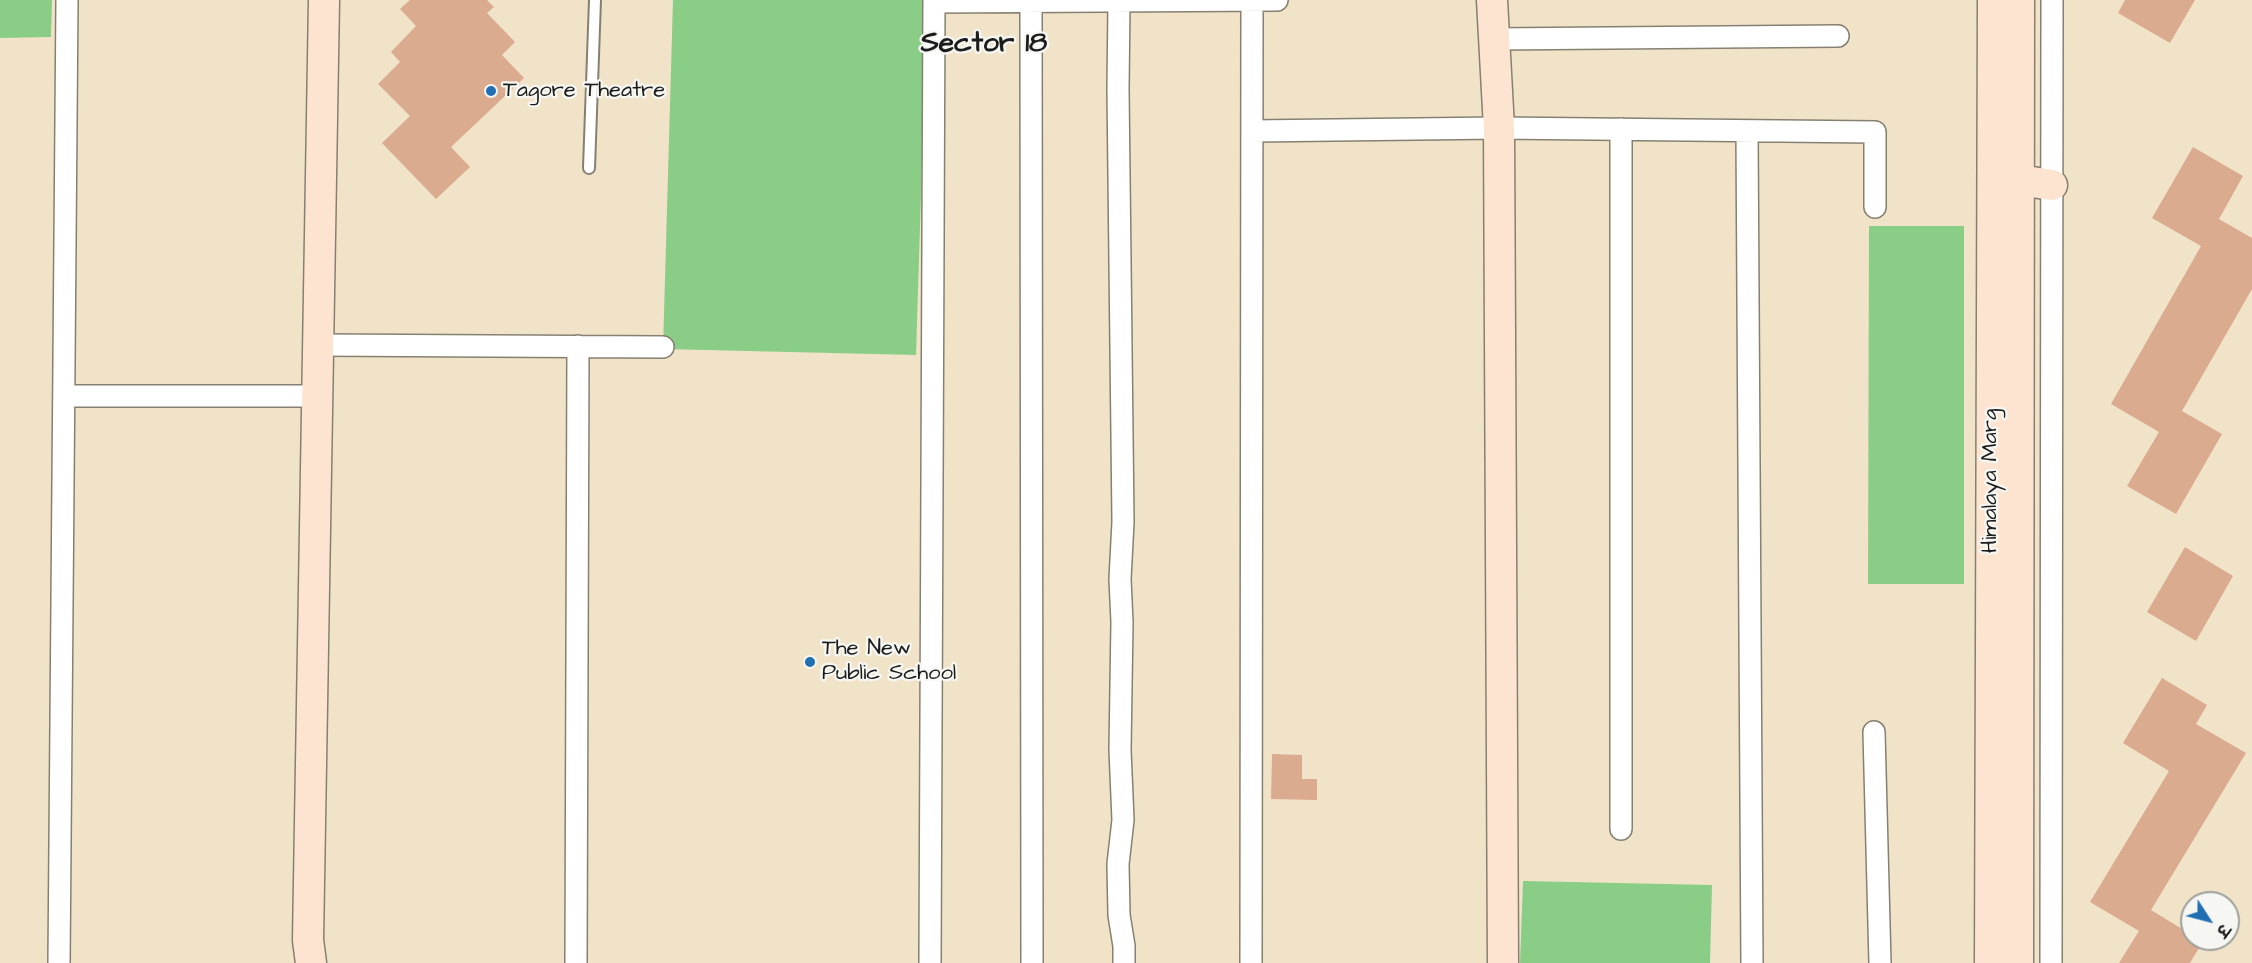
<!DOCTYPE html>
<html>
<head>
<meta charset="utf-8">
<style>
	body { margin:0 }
	#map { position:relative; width:2252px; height:963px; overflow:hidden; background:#f1e3c8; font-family:"Architects Daughter","Playpen Sans Deva",sans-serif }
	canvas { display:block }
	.north { position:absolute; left:2180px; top:891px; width:60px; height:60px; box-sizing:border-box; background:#f6f6f2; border:2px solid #9f9f9c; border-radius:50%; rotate:126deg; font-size:16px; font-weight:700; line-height:24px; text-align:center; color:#1c1c1c }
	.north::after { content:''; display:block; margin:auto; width:21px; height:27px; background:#1f6fb2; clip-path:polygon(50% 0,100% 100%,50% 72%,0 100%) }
</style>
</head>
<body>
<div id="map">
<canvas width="2252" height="963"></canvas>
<div class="north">उ</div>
</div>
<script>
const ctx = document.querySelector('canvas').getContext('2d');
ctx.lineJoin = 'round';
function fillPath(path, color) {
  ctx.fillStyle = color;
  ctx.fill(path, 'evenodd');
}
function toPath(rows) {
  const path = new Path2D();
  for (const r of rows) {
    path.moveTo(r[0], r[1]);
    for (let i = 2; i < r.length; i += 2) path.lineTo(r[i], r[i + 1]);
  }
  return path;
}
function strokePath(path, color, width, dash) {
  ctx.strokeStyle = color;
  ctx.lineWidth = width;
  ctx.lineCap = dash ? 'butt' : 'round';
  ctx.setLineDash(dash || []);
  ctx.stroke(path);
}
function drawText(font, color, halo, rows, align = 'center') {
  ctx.font = font + ' "Architects Daughter",sans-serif';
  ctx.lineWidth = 4.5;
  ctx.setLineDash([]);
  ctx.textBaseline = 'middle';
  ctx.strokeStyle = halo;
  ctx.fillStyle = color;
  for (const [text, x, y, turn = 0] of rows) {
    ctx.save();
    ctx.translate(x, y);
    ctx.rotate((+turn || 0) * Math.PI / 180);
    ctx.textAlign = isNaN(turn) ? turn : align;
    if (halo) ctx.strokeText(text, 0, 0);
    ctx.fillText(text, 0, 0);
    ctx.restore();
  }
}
const green = toPath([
	[0,0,52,0,51,37,0,38],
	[673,0,927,0,916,355,663,349],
	[1869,226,1964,226,1964,584,1868,584],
	[1523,881,1712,885,1710,963,1520,963]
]);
const building = toPath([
	[410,0,487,0,494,7,487,13,515,42,502,55,524,78,451,147,470,167,436,199,382,143,410,116,378,84,400,62,391,52,416,26,400,9],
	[2125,0,2195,0,2170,43,2118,13],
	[2193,147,2243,176,2219,219,2252,238,2252,289,2182,411,2222,434,2176,514,2127,486,2159,432,2111,404,2201,246,2152,218],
	[2185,547,2233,576,2196,641,2147,612],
	[2162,678,2207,705,2196,724,2246,753,2151,910,2192,935,2192,939,2203,941,2190,963,2119,963,2139,931,2090,902,2169,771,2123,743],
	[1272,754,1302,755,1302,779,1317,779,1317,800,1271,799]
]);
const lane = toPath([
	[589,168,595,0]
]);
const street = toPath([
	[934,2,1277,0],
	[1119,2,1118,89,1123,522,1120,579,1122,622,1120,750,1123,820,1118,864,1119,915,1124,946,1124,963],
	[1031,3,1032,963],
	[1494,39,1838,36],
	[1621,129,1621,829],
	[1252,131,1499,128,1875,132,1875,207],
	[1747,131,1752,963],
	[319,345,663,347],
	[64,396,318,396],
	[1874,732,1880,963],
	[59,963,67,0],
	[576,963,578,346],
	[930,963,934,0],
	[1251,963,1252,0],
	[2051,963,2052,0]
]);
const secondary = toPath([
	[1492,0,1499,128,1503,963],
	[2019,180,2052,185],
	[311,963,308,940,324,0],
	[1990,963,1993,0],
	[2018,963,2019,0]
]);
const markers = [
	[491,91,6,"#1f6fb2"],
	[810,662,6,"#1f6fb2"]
];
const poiNames = [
	["Tagore Theatre",503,91],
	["The New",822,649],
	["Public School",822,674]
];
const streetNames = [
	["Himalaya Marg",1991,481,-90]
];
const districtNames = [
	["Sector 18",984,45]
];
fillPath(green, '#8acd86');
fillPath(building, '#daab8e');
strokePath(lane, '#868072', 14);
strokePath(street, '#868072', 24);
strokePath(secondary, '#868072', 33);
strokePath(lane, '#fff', 10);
strokePath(street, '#fff', 21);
strokePath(secondary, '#fde4d0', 30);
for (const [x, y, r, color] of markers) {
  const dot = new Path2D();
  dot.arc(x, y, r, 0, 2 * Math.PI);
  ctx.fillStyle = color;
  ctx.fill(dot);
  strokePath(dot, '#f6f6f2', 2);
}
drawText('22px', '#1c1c1c', '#f6f6f2', poiNames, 'left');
drawText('22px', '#1c1c1c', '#f6f6f2', streetNames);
drawText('bold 28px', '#1c1c1c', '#f6f6f2', districtNames);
</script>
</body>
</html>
